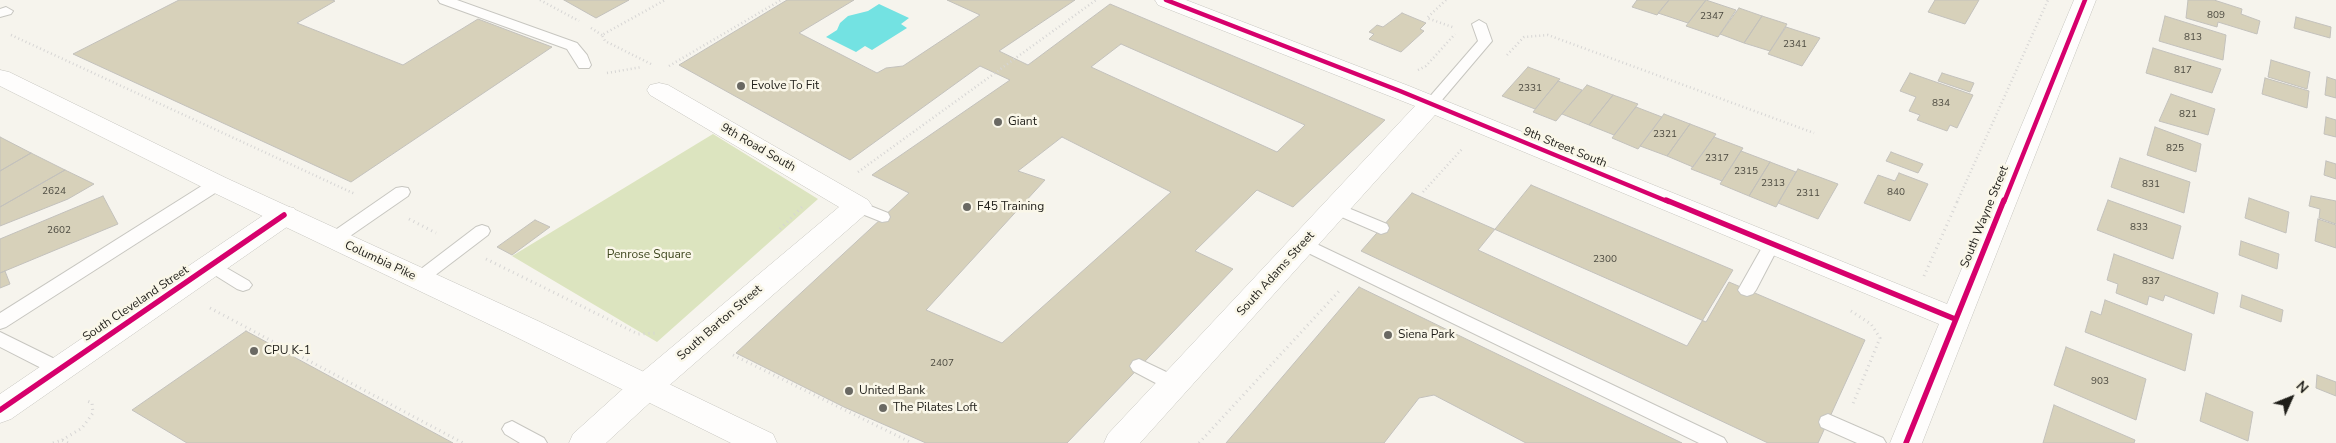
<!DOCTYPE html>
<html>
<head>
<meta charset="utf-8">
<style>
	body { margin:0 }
	#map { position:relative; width:2336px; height:443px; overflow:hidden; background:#f6f4ed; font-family:"Nunito Sans",sans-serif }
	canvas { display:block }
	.north { position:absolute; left:2266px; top:373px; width:50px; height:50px; -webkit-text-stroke:4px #faf7e9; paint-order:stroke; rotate:46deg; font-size:14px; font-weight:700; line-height:20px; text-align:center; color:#1f1e19 }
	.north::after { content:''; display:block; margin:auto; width:18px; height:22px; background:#1f1e19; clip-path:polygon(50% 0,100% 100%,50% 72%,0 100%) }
</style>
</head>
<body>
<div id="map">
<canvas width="2336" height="443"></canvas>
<div class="north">N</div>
</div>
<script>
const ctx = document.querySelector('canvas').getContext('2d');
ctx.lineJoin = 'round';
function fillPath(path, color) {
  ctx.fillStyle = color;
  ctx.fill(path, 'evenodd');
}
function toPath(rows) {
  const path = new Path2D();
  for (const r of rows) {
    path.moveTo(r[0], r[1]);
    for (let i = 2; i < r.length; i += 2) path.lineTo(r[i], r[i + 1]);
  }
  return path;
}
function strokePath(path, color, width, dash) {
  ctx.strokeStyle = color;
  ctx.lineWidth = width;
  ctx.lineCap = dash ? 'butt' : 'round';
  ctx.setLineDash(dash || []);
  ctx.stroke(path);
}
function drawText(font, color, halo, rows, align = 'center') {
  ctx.font = font + ' "Nunito Sans",sans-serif';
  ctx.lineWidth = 5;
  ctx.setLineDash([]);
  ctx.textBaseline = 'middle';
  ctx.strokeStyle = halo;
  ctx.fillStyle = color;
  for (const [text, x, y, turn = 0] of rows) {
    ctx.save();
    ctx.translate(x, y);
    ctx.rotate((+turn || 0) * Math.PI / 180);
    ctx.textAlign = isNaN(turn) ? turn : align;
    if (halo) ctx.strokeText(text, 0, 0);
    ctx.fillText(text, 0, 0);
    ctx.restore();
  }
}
const green = toPath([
	[713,134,818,199,657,342,512,256]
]);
const water = toPath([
	[879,4,909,18,901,24,907,28,872,50,865,46,856,52,826,37,837,30,840,23,848,16,868,11]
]);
const building = toPath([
	[179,0,332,0,335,1,297,23,403,65,478,19,552,47,351,182,73,54,179,0],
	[564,0,629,0,596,18,564,0],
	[787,0,854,0,799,33,877,73,886,68,903,66,980,15,947,0,1075,0,999,51,1028,65,1110,4,1385,120,1293,207,1257,190,1195,251,1233,269,1067,443,926,443,844,407,736,353,909,193,872,175,1010,80,980,66,850,160,679,65,787,0],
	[1121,44,1305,125,1277,152,1091,67,1121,44],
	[1062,137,1171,192,1002,343,926,310,1045,180,1018,171,1062,137],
	[1637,0,1669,0,1657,15,1632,7,1637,0],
	[1669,0,1706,0,1688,23,1658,13,1669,0],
	[1706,0,1736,10,1718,37,1686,26,1706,0],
	[1935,0,1979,0,1965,24,1928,12,1935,0],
	[2188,0,2214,0,2242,9,2241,14,2260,21,2257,34,2218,22,2217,27,2186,18,2188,0],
	[1739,8,1762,16,1744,43,1720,34,1739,8],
	[1402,13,1426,23,1420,29,1424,31,1401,52,1369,39,1374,34,1369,32,1377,25,1383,27,1402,13],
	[1762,16,1787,24,1770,51,1744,43,1762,16],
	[2165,16,2226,35,2223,60,2159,41,2165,16],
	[2296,17,2331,27,2330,38,2294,28,2296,17],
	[1786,27,1820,38,1802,66,1768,54,1786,27],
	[2153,48,2221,69,2212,93,2146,73,2153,48],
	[2271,60,2310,72,2307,89,2268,77,2271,60],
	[1528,67,1560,79,1535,109,1502,96,1528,67],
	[1910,73,1973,95,1957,128,1950,125,1947,131,1917,120,1920,115,1909,111,1916,97,1900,91,1910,73],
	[1942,73,1974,83,1970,92,1938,81,1942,73],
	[2327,77,2336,80,2336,98,2325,95,2327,77],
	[2265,78,2309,91,2307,108,2262,94,2265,78],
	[1558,81,1582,90,1556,121,1533,112,1558,81],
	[1587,85,1613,95,1589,125,1562,114,1587,85],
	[2171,94,2215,109,2208,135,2159,121,2171,94],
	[1613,95,1638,104,1614,135,1589,125,1613,95],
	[1636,107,1662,117,1638,149,1612,138,1636,107],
	[1664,114,1690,124,1667,156,1640,146,1664,114],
	[2326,117,2336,120,2336,137,2324,134,2326,117],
	[1690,124,1716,134,1693,167,1667,156,1690,124],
	[2155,127,2201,144,2196,172,2147,155,2155,127],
	[0,137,31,153,0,171,0,137],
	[1714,137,1743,148,1722,181,1691,169,1714,137],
	[1741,151,1770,162,1749,196,1720,184,1741,151],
	[1891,152,1923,164,1918,173,1886,161,1891,152],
	[31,153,65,170,0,207,0,171,31,153],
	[2120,158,2190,182,2184,213,2111,187,2120,158],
	[2326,161,2336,164,2336,179,2324,175,2326,161],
	[1770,162,1796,172,1776,207,1749,196,1770,162],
	[1798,169,1838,184,1818,219,1778,203,1798,169],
	[65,170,94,184,68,199,0,226,0,207,65,170],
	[1899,173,1928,184,1910,221,1864,203,1878,175,1895,181,1899,173],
	[1531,185,1733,270,1687,346,1478,250,1531,185],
	[1412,193,1706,322,1729,282,1865,340,1818,443,1768,443,1361,251,1412,193],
	[103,196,118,224,0,273,0,239,103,196],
	[2311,196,2336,201,2336,224,2319,218,2320,209,2309,206,2311,196],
	[2249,198,2289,212,2286,233,2245,218,2249,198],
	[2108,200,2181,226,2173,259,2097,230,2108,200],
	[2318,219,2336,225,2336,248,2315,241,2318,219],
	[535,220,550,227,512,255,497,247,535,220],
	[2241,241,2279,254,2277,269,2239,255,2241,241],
	[2114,254,2218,293,2214,314,2165,295,2163,301,2149,296,2147,305,2116,293,2118,284,2107,280,2114,254],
	[5,271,10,284,0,288,0,273,5,271],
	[1359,287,1559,384,1682,443,1526,443,1434,395,1419,398,1384,443,1226,443,1359,287],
	[2242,295,2283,310,2281,322,2240,307,2242,295],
	[2105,300,2192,334,2185,371,2085,332,2091,311,2101,315,2105,300],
	[246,331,453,443,187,443,132,410,246,331],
	[2066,347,2146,379,2136,420,2054,385,2066,347],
	[2317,375,2336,382,2336,396,2316,388,2317,375],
	[2206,393,2253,412,2248,441,2200,421,2206,393],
	[2054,405,2135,440,2134,443,2043,443,2054,405]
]);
const pathFar1 = toPath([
	[540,0,579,21],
	[1446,0,1427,18,1455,28],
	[591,28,602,35],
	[11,35,355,194],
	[1507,55,1524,37,1548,35,1814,133],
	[651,64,605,41,602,35,665,0],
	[669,66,781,0],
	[1418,70,1426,66,1455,34],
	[607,73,642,67],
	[858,172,1096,0],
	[1423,192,1463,148],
	[1957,202,2048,0]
]);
const path = toPath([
	[409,219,436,233],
	[780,229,802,207],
	[486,259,638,334,657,333],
	[1924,276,1958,200],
	[210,308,463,443],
	[1851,311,1871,324,1880,338,1852,406],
	[733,355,912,443],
	[62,440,82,428,93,413,92,403,85,400],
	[53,443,62,440,68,443],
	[1199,443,1341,289]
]);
const service = toPath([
	[438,0,457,0,577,43,587,55,591,65,589,68,579,68,567,49,440,3,438,0],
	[6,7,13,11,11,14,0,17,0,9,6,7],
	[1479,20,1486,24,1492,41,1436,107,1426,107,1424,104,1426,101,1478,41,1472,24,1479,20],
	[217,179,223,180,225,184,223,188,6,327,0,329,0,313,211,180,217,179],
	[402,187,408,188,410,192,408,196,340,243,334,245,328,243,326,239,328,235,396,188,402,187],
	[858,201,888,213,890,217,888,221,882,222,852,210,850,206,852,202,858,201],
	[1336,203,1387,224,1389,228,1387,232,1381,234,1330,212,1328,208,1330,204,1336,203],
	[482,225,488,227,490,231,488,235,425,283,419,285,413,283,410,279,413,275,476,227,482,225],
	[1304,238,1724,438,1727,443,1699,443,1298,248,1296,244,1298,240,1304,238],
	[1772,238,1778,240,1780,244,1756,290,1753,294,1747,296,1741,294,1738,290,1764,244,1766,240,1772,238],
	[211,259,249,281,252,285,249,289,243,291,237,289,205,269,203,265,205,261,211,259],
	[0,332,65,364,68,369,65,374,59,376,53,374,0,347,0,332],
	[1139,359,1181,379,1183,384,1181,389,1174,391,1167,389,1133,371,1130,366,1133,361,1139,359],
	[1828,414,1883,438,1886,443,1857,443,1821,427,1819,422,1821,417,1828,414],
	[512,421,544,438,547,443,520,443,505,434,502,429,505,424,512,421]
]);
const minor = toPath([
	[1155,0,1186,0,1409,86,1947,304,2074,0,2096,0,1922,443,1890,443,1939,324,1435,115,1140,443,1104,443,1108,434,1415,106,1158,5,1155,0],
	[659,83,668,85,868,200,872,206,868,212,657,396,606,443,569,443,573,434,635,378,839,207,650,95,647,90,650,85,659,83],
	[284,206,294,208,298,215,294,222,11,419,0,423,0,394,274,208,284,206]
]);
const primary = toPath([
	[0,70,9,72,226,178,538,321,773,434,777,443,731,443,516,337,208,190,0,86,0,70]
]);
const cyclewayFar1 = toPath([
	[1166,0,1400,91,1669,202],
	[2004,202,2085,0]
]);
const cycleway = toPath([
	[1666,200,1955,319],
	[0,410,284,215],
	[1906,443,2004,200]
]);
const markers = [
	[741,86,5,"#6a6963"],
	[998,122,5,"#6a6963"],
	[967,207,5,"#6a6963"],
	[1388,335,5,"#6a6963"],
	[254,351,5,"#6a6963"],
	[849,391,5,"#6a6963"],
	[883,408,5,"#6a6963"]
];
const numberNames = [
	["809",2216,16],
	["2347",1712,17],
	["813",2193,38],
	["2341",1795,45],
	["817",2183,71],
	["2331",1530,89],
	["834",1941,104],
	["821",2188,115],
	["2321",1665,135],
	["825",2175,149],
	["2317",1717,159],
	["2315",1746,172],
	["2313",1773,184],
	["831",2151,185],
	["2624",54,192],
	["840",1896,193],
	["2311",1808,194],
	["833",2139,228],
	["2602",59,231],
	["2300",1605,260],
	["837",2151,282],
	["2407",942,364],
	["903",2100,382]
];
const poiNames = [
	["Evolve To Fit",751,86],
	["Giant",1008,122],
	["F45 Training",977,207],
	["Siena Park",1398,335],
	["CPU K-1",264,351],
	["United Bank",859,391],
	["The Pilates Loft",893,408]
];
const streetNames = [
	["9th Road South",758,148,30],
	["9th Street South",1565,148,22],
	["South Wayne Street",1985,217,-68],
	["Columbia Pike",380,261,25],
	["South Adams Street",1276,274,-48],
	["South Cleveland Street",136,304,-34],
	["South Barton Street",720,323,-41]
];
const parkNames = [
	["Penrose Square",649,255]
];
fillPath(green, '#dce4bf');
fillPath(water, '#73e2e2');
fillPath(building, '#d7d1ba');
strokePath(building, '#c3c1bc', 1);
strokePath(service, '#c7c6c0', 2);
strokePath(minor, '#c7c6c0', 1);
strokePath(primary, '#c7c6c0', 1);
strokePath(pathFar1, '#d6d5d4', 2.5, [1, 3]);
strokePath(path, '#d6d5d4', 3, [1, 4]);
fillPath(service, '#fefdfc');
fillPath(minor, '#fefdfc');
fillPath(primary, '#fefdfc');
strokePath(cyclewayFar1, '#d6006c', 4.5);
strokePath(cycleway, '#d6006c', 5.5);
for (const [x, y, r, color] of markers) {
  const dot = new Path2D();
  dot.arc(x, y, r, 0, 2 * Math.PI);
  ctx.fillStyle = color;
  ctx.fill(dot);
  strokePath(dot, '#faf7e9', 2);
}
drawText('10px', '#4d4b41', null, numberNames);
drawText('12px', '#1f1e19', '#faf7e9', poiNames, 'left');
drawText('12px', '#1f1e19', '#faf7e9', streetNames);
drawText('12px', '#3e461e', '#faf7e9', parkNames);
</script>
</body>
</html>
